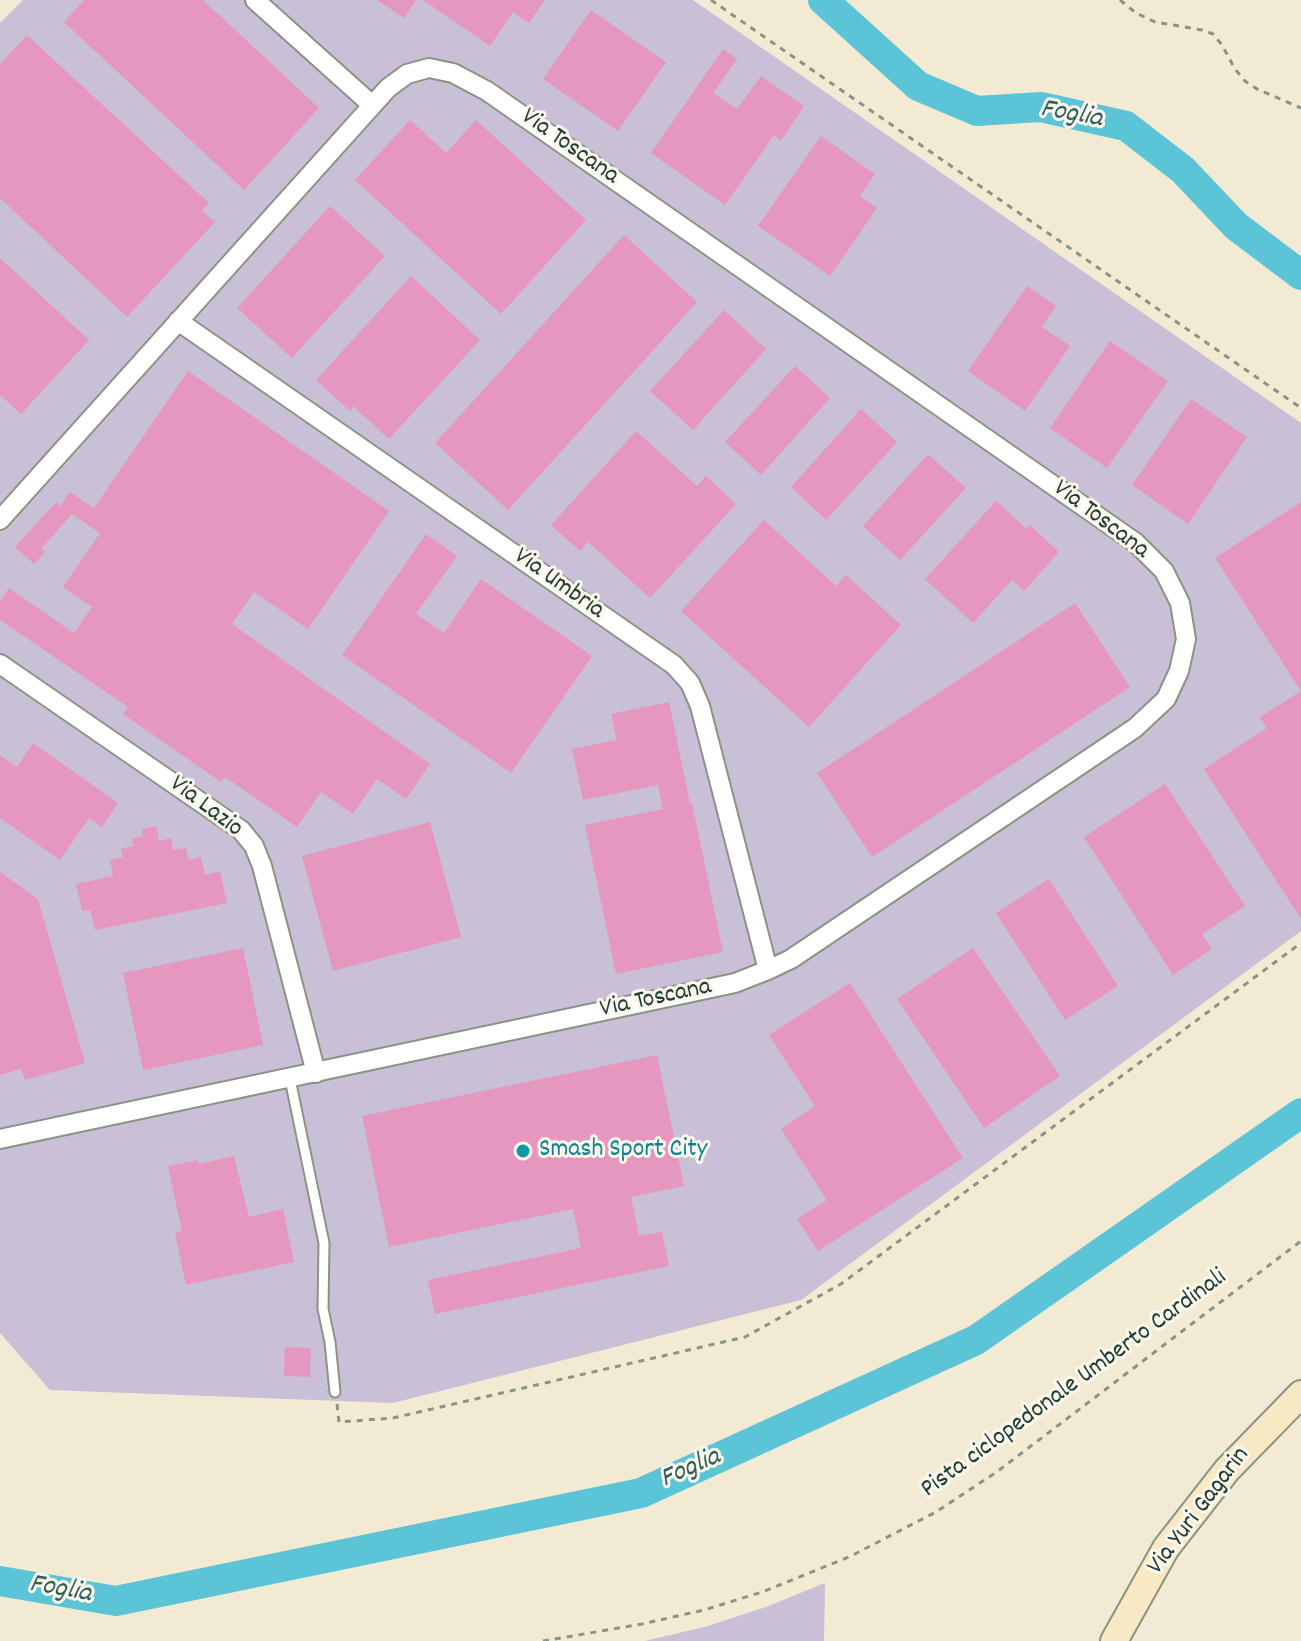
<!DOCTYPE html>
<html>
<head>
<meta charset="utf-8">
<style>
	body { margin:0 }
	canvas { display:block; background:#f3ead3 }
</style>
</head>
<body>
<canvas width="1301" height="1641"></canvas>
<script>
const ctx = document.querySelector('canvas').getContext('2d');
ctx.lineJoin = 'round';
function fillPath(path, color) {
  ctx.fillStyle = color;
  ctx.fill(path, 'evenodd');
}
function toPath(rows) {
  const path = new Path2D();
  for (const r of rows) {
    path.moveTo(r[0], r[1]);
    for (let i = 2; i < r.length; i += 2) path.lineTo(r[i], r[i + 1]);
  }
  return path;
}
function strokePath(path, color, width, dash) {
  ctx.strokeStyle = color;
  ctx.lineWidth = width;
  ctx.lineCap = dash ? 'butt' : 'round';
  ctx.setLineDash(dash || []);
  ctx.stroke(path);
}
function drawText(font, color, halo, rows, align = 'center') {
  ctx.font = font + ' Dekko,sans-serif';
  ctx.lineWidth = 6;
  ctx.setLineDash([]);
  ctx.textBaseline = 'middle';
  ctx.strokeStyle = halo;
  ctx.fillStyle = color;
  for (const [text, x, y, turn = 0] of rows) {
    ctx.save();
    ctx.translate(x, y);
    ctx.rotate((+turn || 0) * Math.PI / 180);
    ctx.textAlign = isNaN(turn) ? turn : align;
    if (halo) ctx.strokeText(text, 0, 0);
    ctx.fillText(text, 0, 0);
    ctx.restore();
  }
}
const industrial = toPath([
	[23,0,693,0,1301,423,1301,931,801,1300,393,1403,50,1390,0,1333,0,23],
	[825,1583,824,1641,645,1641,708,1626,766,1607]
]);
const river = toPath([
	[823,0,918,86,977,111,1041,107,1126,126,1183,170,1236,226,1301,275],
	[0,1581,116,1601,641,1493,976,1340,1301,1113]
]);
const building = toPath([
	[84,0,203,0,319,108,244,190,64,22],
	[377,0,416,0,404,18],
	[423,0,545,0,529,23,513,12,490,46],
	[591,10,666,62,618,131,543,79],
	[27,35,209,203,202,211,215,222,127,317,0,198,0,64],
	[723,49,737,59,713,93,737,109,761,76,804,106,781,141,774,135,725,205,651,153],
	[410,120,446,153,476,120,586,220,501,314,355,180],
	[821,136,875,174,860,196,877,208,830,276,758,226],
	[330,206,385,256,292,358,237,308],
	[624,235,697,302,508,510,435,443],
	[0,258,89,340,21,414,0,395],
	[411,276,480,340,389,439,353,406,350,411,316,380],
	[1027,286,1056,306,1042,327,1070,346,1025,411,968,371],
	[724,310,766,349,693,430,650,391],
	[1110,341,1168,381,1107,468,1050,428],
	[795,366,830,398,761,475,725,442],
	[188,371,389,511,308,629,254,592,232,624,430,764,406,799,377,779,353,814,321,792,297,827,225,777,221,782,123,714,128,707,0,620,0,601,9,588,74,633,92,607,63,587,100,533,72,514,41,549,45,552,34,564,15,547,56,502,60,506,70,492,94,508],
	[1191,399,1247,437,1188,524,1132,485],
	[861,409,897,442,826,520,791,487],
	[636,431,697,486,706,476,736,504,650,598,588,542,580,551,551,525],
	[928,454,966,488,900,560,863,526],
	[996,501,1027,529,1030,525,1059,552,1024,591,1012,580,973,623,925,579],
	[1301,502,1301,919,1204,769,1267,728,1260,717,1301,691,1215,558],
	[764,520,836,586,846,575,901,625,809,727,681,611],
	[426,534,457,556,416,614,444,633,481,579,592,656,511,773,342,655],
	[1075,603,1130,687,872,857,817,773],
	[669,702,690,803,692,803,723,952,616,974,585,825,663,809,658,785,583,800,572,749,617,740,611,714],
	[33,743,118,803,102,827,89,818,60,860,0,818,0,755,17,767],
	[1165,784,1245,906,1202,934,1212,949,1173,975,1084,837],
	[430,822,461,937,333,971,302,856],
	[156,826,159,841,171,838,173,850,186,848,189,860,201,857,205,875,220,871,227,903,95,930,90,910,82,911,76,884,113,876,110,860,123,857,121,849,133,846,132,839,143,836,142,829],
	[0,872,38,899,85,1063,25,1080,21,1069,0,1075],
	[1049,879,1118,986,1065,1020,996,913],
	[243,948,263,1045,143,1070,123,973],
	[973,948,1060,1076,984,1128,897,999],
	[850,983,963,1158,818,1251,797,1219,827,1200,781,1129,815,1106,769,1035],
	[657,1055,684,1186,631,1197,639,1236,662,1232,669,1266,435,1314,428,1280,581,1248,573,1209,389,1247,362,1116],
	[234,1156,249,1217,283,1209,294,1262,186,1285,175,1233,182,1231,168,1166,198,1160,199,1164],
	[285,1347,311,1348,310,1377,284,1376]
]);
const path = toPath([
	[711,0,1301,408],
	[1120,0,1136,13,1155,22,1202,30,1213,34,1222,45,1235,69,1245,81,1257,89,1301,108],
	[337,1404,339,1422,393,1418,745,1337,841,1284,1301,943],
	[543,1641,642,1624,704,1610,762,1592,851,1556,936,1512,998,1471,1301,1241]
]);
const lane = toPath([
	[290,1079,324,1243,323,1309,330,1342,335,1392]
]);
const street = toPath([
	[255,0,372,105],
	[178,321,674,665,690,683,700,706,768,970],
	[0,520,388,88,407,74,429,68,453,73,487,91,1136,543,1164,571,1180,603,1186,639,1179,671,1166,699,1135,728,791,959,768,970,735,983,0,1139],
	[0,664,241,830,254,846,262,866,316,1073]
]);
const secondary = toPath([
	[1114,1641,1166,1548,1227,1470,1301,1394]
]);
const markers = [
	[523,1151,8,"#0f9aa8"]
];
const streetNames = [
	["Via Toscana",569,148,35],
	["Via Toscana",1100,521,37],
	["Via Umbria",558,585,35],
	["Via Lazio",205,808,37],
	["Via Toscana",656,1000,-12],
	["Pista ciclopedonale Umberto Cardinali",1075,1385,-36],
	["Via Yuri Gagarin",1200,1512,-53]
];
const cultureNames = [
	["Smash Sport City",539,1151]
];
const waterNames = [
	["Foglia",1071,116,10],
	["Foglia",691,1470,-24],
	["Foglia",60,1591,10]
];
fillPath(industrial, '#c9bfd7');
strokePath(river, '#5bc4d7', 30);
fillPath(building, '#e697c0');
strokePath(lane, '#899484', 13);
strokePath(street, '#899484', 22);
strokePath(secondary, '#899484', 30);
strokePath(path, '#899484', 3, [6, 6]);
strokePath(lane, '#fff', 9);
strokePath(street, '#fff', 18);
strokePath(secondary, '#f8e8c3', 26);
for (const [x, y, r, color] of markers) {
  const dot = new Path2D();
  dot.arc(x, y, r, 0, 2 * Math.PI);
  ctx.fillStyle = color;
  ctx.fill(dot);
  strokePath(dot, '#fbf7ec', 3);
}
drawText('26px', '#1f3d34', '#fbf7ec', streetNames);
drawText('26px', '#0d838f', '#fbf7ec', cultureNames, 'left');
drawText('italic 28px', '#2e5f5d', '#fbf7ec', waterNames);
</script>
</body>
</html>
